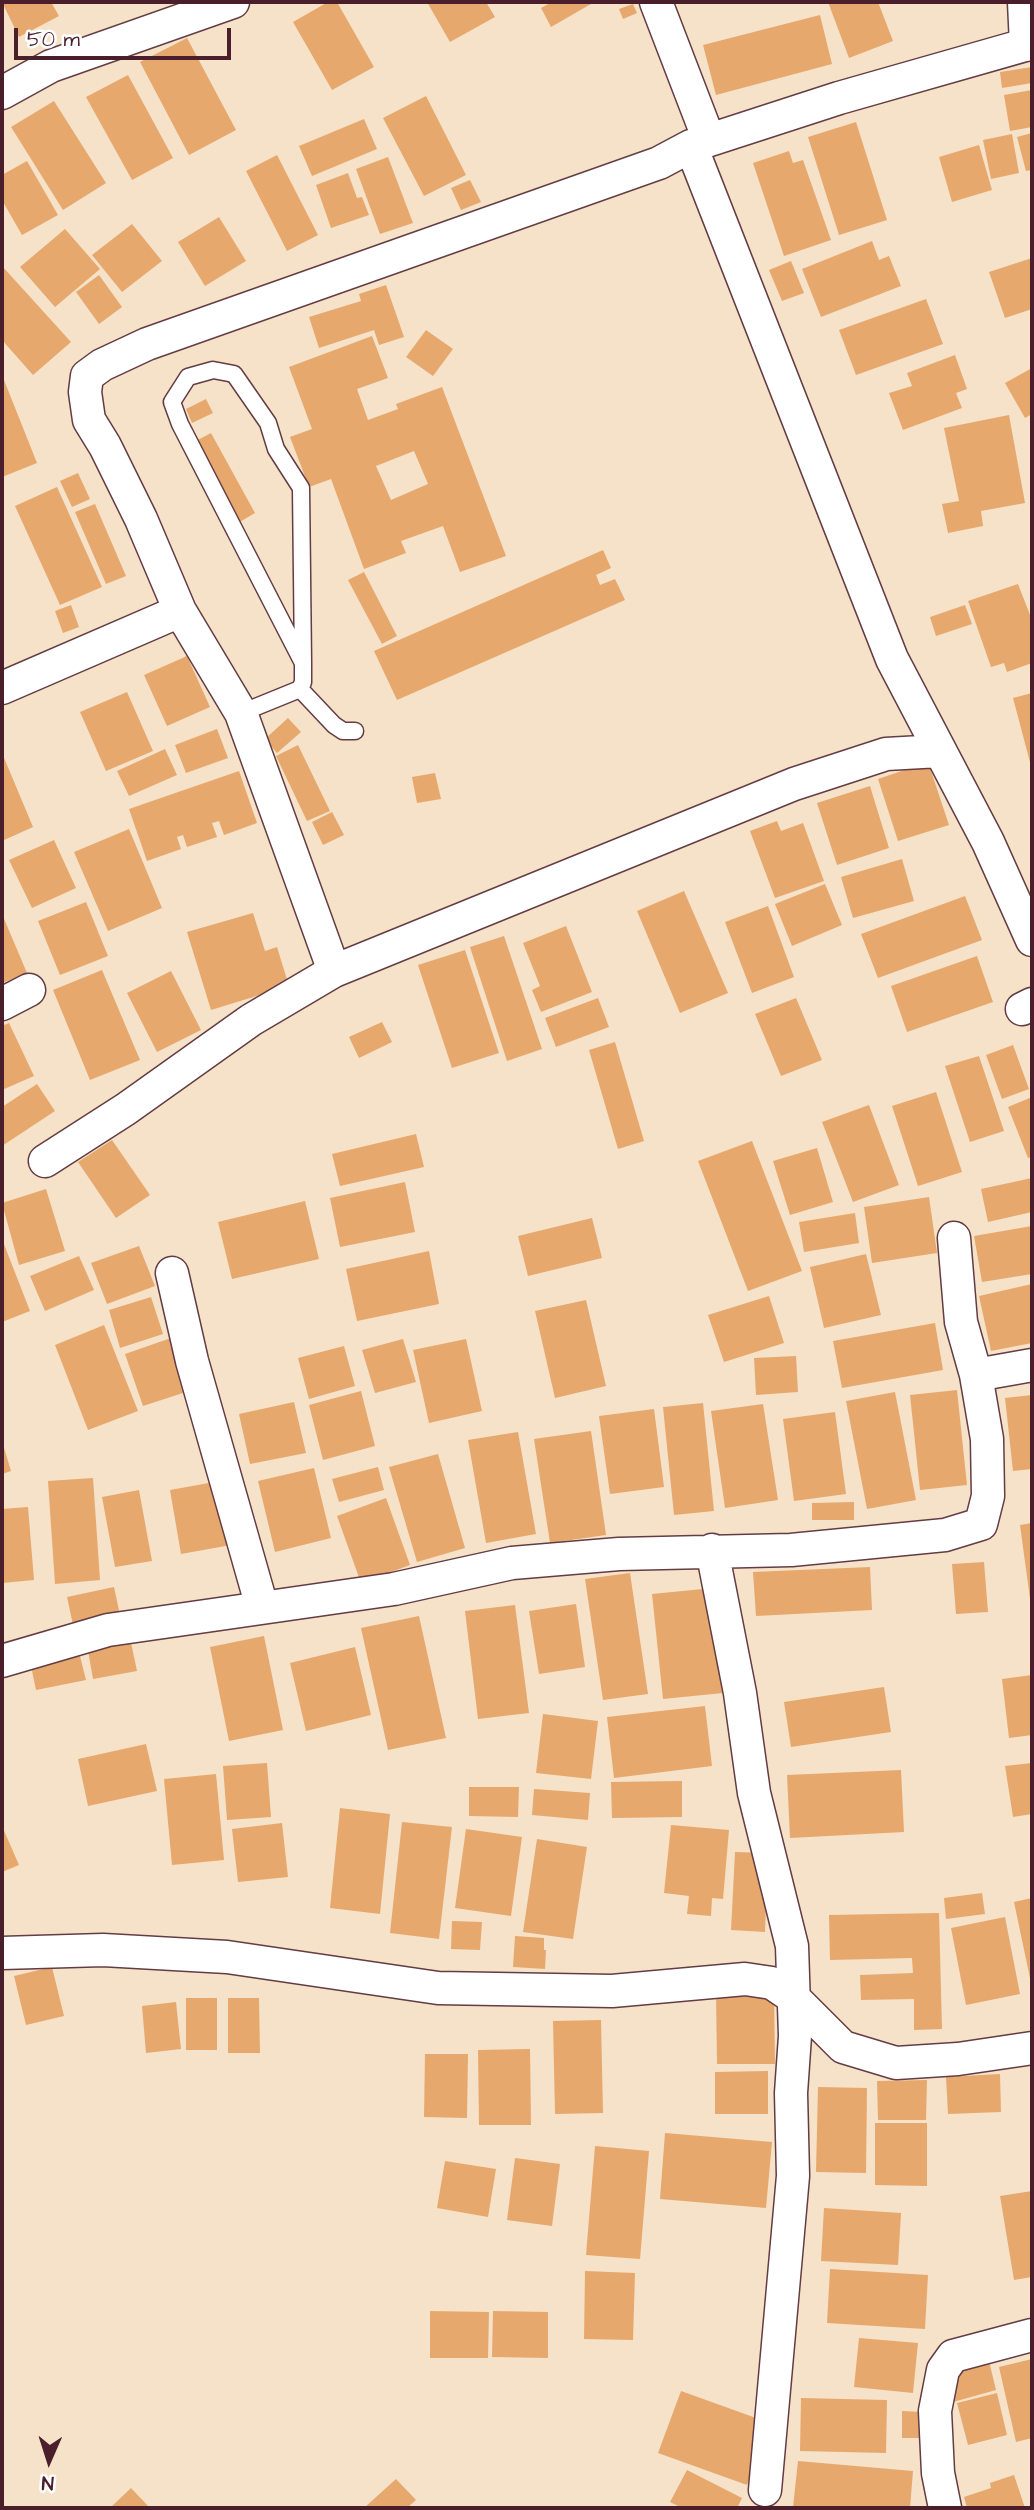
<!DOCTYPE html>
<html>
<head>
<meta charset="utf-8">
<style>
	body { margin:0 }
	#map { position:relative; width:1034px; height:2510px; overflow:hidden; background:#f5e2c8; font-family:"Architects Daughter",sans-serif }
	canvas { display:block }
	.frame { position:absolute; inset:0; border:4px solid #4a1f2b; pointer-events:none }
	.north { position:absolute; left:14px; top:2426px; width:70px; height:70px; -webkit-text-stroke:5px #fff; paint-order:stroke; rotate:183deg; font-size:19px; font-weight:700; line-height:28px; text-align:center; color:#4a1f2b }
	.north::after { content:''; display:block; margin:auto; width:24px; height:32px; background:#4a1f2b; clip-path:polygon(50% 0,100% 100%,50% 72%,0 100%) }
	.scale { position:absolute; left:14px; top:28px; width:217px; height:32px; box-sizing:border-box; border:4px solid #4a1f2b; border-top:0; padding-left:9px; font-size:21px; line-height:24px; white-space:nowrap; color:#4a1f2b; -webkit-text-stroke:5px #fff; paint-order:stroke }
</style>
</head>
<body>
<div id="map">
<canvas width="1034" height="2510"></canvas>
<div class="frame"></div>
<div class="north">N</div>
<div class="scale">50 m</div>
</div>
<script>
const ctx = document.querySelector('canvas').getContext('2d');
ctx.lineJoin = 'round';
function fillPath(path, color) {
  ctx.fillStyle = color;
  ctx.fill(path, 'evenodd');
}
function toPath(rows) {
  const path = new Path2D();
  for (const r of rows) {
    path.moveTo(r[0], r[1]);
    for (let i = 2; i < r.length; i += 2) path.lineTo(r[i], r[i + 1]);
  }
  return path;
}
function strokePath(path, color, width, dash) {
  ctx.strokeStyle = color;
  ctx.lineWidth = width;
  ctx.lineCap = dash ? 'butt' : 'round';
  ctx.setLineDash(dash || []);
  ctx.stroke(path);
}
const building = toPath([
	[2,2,51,2,59,16,19,37],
	[328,2,337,2,374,67,332,90,293,22],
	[427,2,486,2,495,17,450,42],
	[552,2,590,2,591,4,551,27,541,8],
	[828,2,878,2,893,41,849,58],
	[633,4,637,13,623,19,619,9],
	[820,15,832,64,716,95,703,45],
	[187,38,236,130,189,155,140,62],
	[1032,67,1032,83,1002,88,1000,72],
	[128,75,173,158,132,180,86,97],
	[1032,90,1032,127,1010,131,1004,95],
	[426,96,466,175,424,196,383,118],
	[54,101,106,183,63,210,11,127],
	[364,119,377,149,312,176,299,146],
	[856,122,887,220,839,235,808,137],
	[1032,133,1032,170,1026,171,1017,137],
	[1012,134,1019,173,991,179,983,140],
	[979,145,992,190,952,202,939,157],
	[789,151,793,163,803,160,831,240,784,256,753,163],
	[277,155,318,235,287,251,246,171],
	[388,157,413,223,380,234,356,169],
	[27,161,58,215,22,235,2,200,2,175],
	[348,173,357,198,362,197,369,215,331,228,316,185],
	[470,180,481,202,461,210,451,188],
	[219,217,246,261,205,286,178,242],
	[132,224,162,261,122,292,92,255],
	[65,229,100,269,55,307,20,267],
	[872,241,879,260,889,256,901,286,821,317,802,269],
	[1032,258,1032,309,1005,318,989,272],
	[791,261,804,293,782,301,769,270],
	[2,266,71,342,33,375,2,340],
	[99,275,122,307,99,324,76,292],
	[386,285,404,337,379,345,374,330,319,348,309,317,361,301,359,294],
	[926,299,943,344,856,375,839,330],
	[426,330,453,349,433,376,406,357],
	[372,336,388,378,357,389,368,420,398,409,396,404,442,387,506,556,460,572,443,526,401,541,406,553,364,569,331,479,309,487,290,437,312,429,289,367],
	[414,451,428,484,391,500,376,466],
	[955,355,967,389,956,393,962,408,903,430,889,393,912,386,907,373],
	[1032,368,1032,414,1025,418,1005,383],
	[2,375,37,463,2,477],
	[206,399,213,413,192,423,186,409],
	[1009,415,1025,503,981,511,983,526,948,533,942,504,959,501,944,428],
	[211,433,255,513,238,523,194,442],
	[78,473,90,499,72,507,60,481],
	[57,487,102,587,60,605,15,506],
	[95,504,126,576,106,584,75,512],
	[603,550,611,568,596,575,600,585,615,579,625,600,397,700,374,651],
	[364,572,397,636,382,644,348,580],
	[1018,584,1032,620,1032,663,1007,672,1004,663,991,667,968,601],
	[71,605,79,627,63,633,55,611],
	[965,605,972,624,936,636,930,617],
	[187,656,210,707,167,726,144,675],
	[127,692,153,751,106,771,80,712],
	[1032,693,1032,765,1031,766,1013,698],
	[288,718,301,732,277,753,265,739],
	[217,729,228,758,186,773,175,745],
	[298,745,330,811,307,821,276,756],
	[165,749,177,775,129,796,117,771],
	[2,753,33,827,2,841],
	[928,762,949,825,898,841,878,779],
	[239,771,257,823,224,835,219,821,212,823,217,837,187,847,183,835,177,837,181,849,147,861,129,809],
	[435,773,441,799,417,803,412,777],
	[870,786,889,848,837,865,817,803],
	[332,812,344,835,323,845,312,822],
	[777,821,781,831,803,823,824,881,775,898,750,831],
	[129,829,162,908,108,931,74,852],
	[54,840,76,888,32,908,9,860],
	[902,859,914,901,853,918,841,877],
	[825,884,842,925,792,946,775,904],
	[684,891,728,993,680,1013,637,911],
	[965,896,982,940,878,978,861,934],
	[86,902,108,956,60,975,38,921],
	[768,906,794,977,752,993,725,922],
	[253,913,265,951,277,947,289,986,211,1010,187,932],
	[2,914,27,973,2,983],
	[566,926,592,992,541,1012,532,990,540,986,523,943],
	[504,936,542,1049,507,1061,470,947],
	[465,950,499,1053,452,1068,418,965],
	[977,956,993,1002,907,1032,891,986],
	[102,970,140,1060,90,1080,53,990],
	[171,971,201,1030,157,1052,127,993],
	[598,998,609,1027,556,1047,545,1018],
	[796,998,822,1060,781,1076,755,1014],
	[382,1022,392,1042,359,1058,349,1037],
	[9,1023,34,1076,2,1090,2,1026],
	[615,1042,644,1141,618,1149,589,1050],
	[1013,1045,1029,1089,1002,1099,986,1055],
	[979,1056,1004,1131,970,1142,945,1066],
	[37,1084,55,1111,2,1146,2,1107],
	[936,1092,962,1172,918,1186,892,1106],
	[1032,1097,1032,1157,1028,1158,1008,1107],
	[869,1105,899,1185,853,1202,822,1122],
	[416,1134,424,1167,340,1186,332,1154],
	[112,1140,150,1195,116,1218,78,1162],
	[752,1141,802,1271,748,1291,698,1161],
	[817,1148,833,1202,790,1215,773,1161],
	[1032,1178,1032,1212,988,1222,981,1189],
	[405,1182,415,1232,340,1247,330,1198],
	[46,1189,65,1251,19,1265,2,1203],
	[929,1197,937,1253,872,1263,864,1207],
	[305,1201,319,1259,232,1279,218,1222],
	[855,1213,859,1243,804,1252,799,1222],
	[592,1218,602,1258,528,1276,518,1236],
	[1032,1226,1032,1274,982,1282,974,1236],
	[2,1239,30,1311,2,1322],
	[139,1246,155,1286,107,1304,91,1263],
	[429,1251,439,1304,357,1321,346,1269],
	[866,1254,881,1315,824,1328,810,1267],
	[79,1256,94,1290,45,1311,30,1276],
	[1032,1284,1032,1343,991,1351,979,1296],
	[769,1296,784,1343,724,1362,708,1315],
	[151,1297,163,1334,120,1348,109,1310],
	[586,1300,606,1386,555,1398,535,1311],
	[935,1323,943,1370,842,1388,833,1341],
	[104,1325,138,1411,88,1430,55,1345],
	[171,1338,189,1391,143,1406,125,1354],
	[403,1339,416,1382,375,1393,362,1350],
	[466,1339,482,1411,429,1423,413,1350],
	[344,1346,355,1386,309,1399,298,1358],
	[796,1356,798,1392,756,1395,754,1358],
	[957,1390,967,1485,920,1490,910,1395],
	[361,1391,375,1446,323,1460,309,1405],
	[895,1392,916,1500,867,1509,846,1401],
	[1032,1395,1032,1469,1013,1471,1005,1398],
	[294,1402,306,1453,250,1464,239,1414],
	[703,1403,714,1511,674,1515,663,1407],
	[763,1404,778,1500,725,1508,711,1411],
	[654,1409,664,1487,610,1494,599,1416],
	[835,1412,846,1494,794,1501,783,1419],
	[591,1431,606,1535,550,1543,534,1439],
	[518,1432,536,1534,486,1543,468,1440],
	[2,1441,11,1471,2,1474],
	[438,1454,465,1548,417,1562,389,1467],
	[378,1467,384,1490,339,1502,332,1479],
	[314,1468,331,1538,275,1552,258,1481],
	[93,1478,100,1580,55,1584,48,1481],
	[220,1481,231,1545,181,1554,170,1490],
	[139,1490,152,1561,115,1567,102,1497],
	[386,1498,410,1565,361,1583,337,1516],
	[854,1502,854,1520,812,1520,812,1503],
	[28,1507,34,1580,2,1583,2,1509],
	[1032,1523,1032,1605,1031,1606,1020,1525],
	[984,1562,988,1612,956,1614,952,1564],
	[870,1567,872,1610,756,1616,753,1572],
	[630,1573,648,1694,603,1700,585,1579],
	[114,1587,120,1615,73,1625,67,1597],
	[713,1588,723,1693,663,1699,652,1594],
	[576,1604,585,1667,539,1674,529,1611],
	[515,1605,529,1713,478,1719,465,1611],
	[419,1616,446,1738,388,1750,361,1628],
	[264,1636,283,1730,229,1741,210,1647],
	[130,1638,137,1671,93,1679,87,1645],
	[355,1647,371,1715,306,1731,290,1663],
	[80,1656,86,1680,36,1690,31,1666],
	[1032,1675,1032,1735,1009,1738,1002,1679],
	[884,1687,891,1732,791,1747,784,1702],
	[705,1706,712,1766,614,1778,607,1717],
	[543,1714,598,1721,591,1779,536,1773],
	[146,1744,157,1791,88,1806,78,1759],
	[267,1763,271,1817,227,1820,223,1766],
	[1032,1763,1032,1814,1013,1817,1005,1766],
	[901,1770,904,1832,790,1838,787,1775],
	[216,1774,224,1860,172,1865,164,1779],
	[682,1781,682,1817,612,1818,611,1782],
	[469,1787,519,1787,518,1817,469,1816],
	[534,1789,590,1793,588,1820,532,1815],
	[340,1808,390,1814,380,1914,330,1908],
	[402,1822,452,1827,439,1939,390,1933],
	[282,1823,288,1877,238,1882,232,1829],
	[671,1825,729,1830,723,1899,712,1898,711,1916,687,1914,689,1896,664,1893],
	[2,1826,19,1865,2,1872],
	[466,1829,522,1837,511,1916,455,1908],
	[537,1839,587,1847,573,1939,523,1932],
	[735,1852,768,1853,765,1932,731,1930],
	[982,1893,985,1914,946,1919,944,1898],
	[1032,1898,1032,1983,1031,1983,1014,1902],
	[939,1913,942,2029,914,2030,914,1999,861,2000,860,1975,913,1973,912,1958,830,1960,829,1915],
	[1005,1917,1020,1994,966,2005,951,1928],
	[452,1921,482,1922,480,1950,451,1949],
	[515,1936,544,1938,544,1950,546,1950,545,1969,513,1967],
	[52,1967,64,2016,26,2025,14,1976],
	[774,1993,775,2064,717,2064,716,1994],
	[186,1998,217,1998,217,2050,186,2050],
	[228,1998,259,1998,260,2053,228,2053],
	[176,2002,181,2049,146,2053,142,2006],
	[601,2020,603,2113,555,2114,553,2021],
	[530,2049,531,2125,479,2125,478,2050],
	[425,2054,468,2054,467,2118,424,2117],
	[768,2071,768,2114,715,2114,715,2072],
	[1000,2074,1001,2112,948,2114,946,2077],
	[927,2080,926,2120,878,2120,877,2081],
	[818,2087,867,2088,866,2173,816,2172],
	[875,2123,927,2123,927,2186,875,2185],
	[665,2133,772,2142,766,2208,660,2199],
	[595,2146,649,2151,640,2259,586,2255],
	[515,2158,560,2164,552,2226,507,2220],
	[445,2161,496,2169,488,2217,437,2208],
	[1032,2191,1032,2277,1014,2280,1000,2196],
	[824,2208,901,2213,898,2265,821,2261],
	[830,2269,928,2275,925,2329,827,2323],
	[585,2271,635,2273,633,2340,584,2339],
	[430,2311,489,2312,488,2358,430,2358],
	[493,2311,548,2312,548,2358,492,2357],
	[859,2338,918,2343,913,2393,854,2387],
	[988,2357,996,2390,953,2402,944,2369],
	[1032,2359,1032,2438,1016,2442,999,2367],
	[681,2391,770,2423,747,2485,658,2453],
	[997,2393,1007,2435,968,2445,957,2403],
	[801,2398,887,2400,886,2453,800,2451],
	[902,2411,922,2412,921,2438,902,2438],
	[798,2461,913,2471,910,2508,793,2507],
	[687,2470,742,2498,737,2508,682,2508,670,2502],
	[1014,2475,1025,2508,967,2508,964,2497,991,2488,990,2483],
	[396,2479,416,2500,407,2508,364,2508],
	[131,2488,150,2508,110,2508]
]);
const service = toPath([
	[300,689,334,725,343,731,355,731],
	[241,713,300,689,303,682,303,663,180,424,172,402,188,377,213,370,234,374,268,423,276,449,301,488,303,663]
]);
const minor = toPath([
	[656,2,709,140],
	[1024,2,1026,45],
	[2,93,51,66,233,2],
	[691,146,892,659,988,842,1032,940],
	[2,688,180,611],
	[334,971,241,713,180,611,141,519,105,446,89,420,85,392,87,376,102,365,147,344,659,163,691,146,839,98,1032,43],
	[2,1004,29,990],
	[1022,1009,1032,1004],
	[45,1161,126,1109,251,1020,334,971,794,784,886,754,940,751],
	[172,1273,192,1361,262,1607],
	[976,1375,1032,1365],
	[712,1550,740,1693,754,1793,792,1946,795,2036,791,2093,793,2176,765,2490],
	[2,1661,108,1630,394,1589,512,1563,619,1554,791,1550,945,1535,981,1524,988,1496,987,1439,976,1375,961,1322,954,1238],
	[2,1953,103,1950,227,1957,438,1988,612,1991,745,1979,772,1983,794,1998,843,2047,896,2063,958,2059,1032,2048],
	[945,2508,938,2473,935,2411,943,2370,953,2356,1032,2335]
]);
fillPath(building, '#e7a86e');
strokePath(service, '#643c43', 19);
strokePath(minor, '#643c43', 35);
strokePath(service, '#fff', 16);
strokePath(minor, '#fff', 32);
</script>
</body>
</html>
